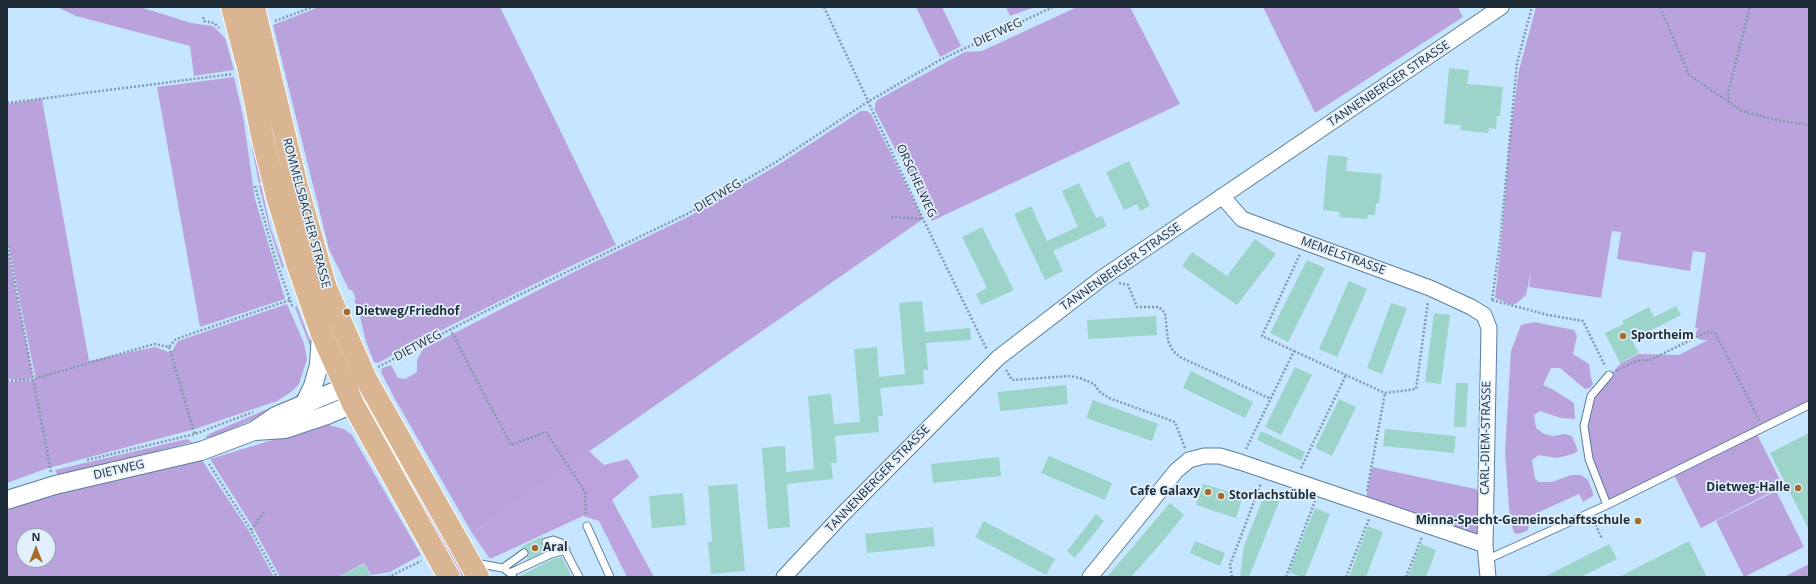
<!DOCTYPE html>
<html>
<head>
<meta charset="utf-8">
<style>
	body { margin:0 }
	#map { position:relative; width:1816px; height:584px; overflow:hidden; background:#c6e5fe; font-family:"Open Sans",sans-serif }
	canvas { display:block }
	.frame { position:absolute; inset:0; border:8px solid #1e2c38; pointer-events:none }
	.north { position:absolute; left:16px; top:528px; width:40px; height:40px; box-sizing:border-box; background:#e1f0fc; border:1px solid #93a2ae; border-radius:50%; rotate:0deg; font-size:11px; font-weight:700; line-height:16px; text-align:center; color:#1e2c38 }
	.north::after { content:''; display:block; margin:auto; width:14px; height:18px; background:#a5692c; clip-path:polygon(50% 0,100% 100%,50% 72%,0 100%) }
</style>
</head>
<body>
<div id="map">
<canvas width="1816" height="584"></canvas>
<div class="frame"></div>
<div class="north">N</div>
</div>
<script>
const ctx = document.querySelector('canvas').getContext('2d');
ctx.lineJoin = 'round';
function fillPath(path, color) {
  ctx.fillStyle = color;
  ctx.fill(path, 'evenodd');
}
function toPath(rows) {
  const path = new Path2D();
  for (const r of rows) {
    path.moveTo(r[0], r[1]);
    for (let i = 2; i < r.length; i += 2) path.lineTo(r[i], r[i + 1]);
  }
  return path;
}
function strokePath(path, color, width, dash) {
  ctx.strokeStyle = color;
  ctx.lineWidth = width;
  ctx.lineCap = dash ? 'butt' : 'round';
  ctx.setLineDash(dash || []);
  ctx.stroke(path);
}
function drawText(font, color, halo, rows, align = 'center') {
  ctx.font = font + ' "Open Sans",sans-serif';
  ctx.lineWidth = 3.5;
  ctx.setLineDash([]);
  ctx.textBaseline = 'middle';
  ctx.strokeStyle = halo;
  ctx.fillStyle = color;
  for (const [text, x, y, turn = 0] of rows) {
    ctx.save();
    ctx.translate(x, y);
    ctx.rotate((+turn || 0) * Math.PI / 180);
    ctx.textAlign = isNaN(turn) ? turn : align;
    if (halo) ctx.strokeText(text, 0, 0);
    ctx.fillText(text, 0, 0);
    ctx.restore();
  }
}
const green = toPath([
	[57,7,140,7,191,23,213,26,225,38,234,70,194,76,190,46,76,16],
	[319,7,500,7,616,245,573,265,405,348,378,363,374,362,366,342,360,317,354,300,356,299,352,290,349,290,329,249,273,25],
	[916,7,942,7,961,46,940,57],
	[1006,7,1035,7,1010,16],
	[1077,7,1130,7,1180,104,932,221,875,110,875,103,879,99,965,52,982,51],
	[1263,7,1458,7,1463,17,1315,113],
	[1536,7,1809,7,1809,404,1608,504,1590,460,1585,426,1592,396,1621,363,1639,354,1679,355,1708,340,1701,340,1696,337,1696,332,1698,328,1695,328,1706,253,1693,251,1690,271,1617,259,1621,232,1612,231,1601,298,1529,287,1531,270,1526,295,1517,303,1512,305,1495,298,1501,246,1510,136,1519,70],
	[234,77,243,116,255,199,285,299,200,327,157,87],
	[42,99,89,361,155,347,171,353,178,341,287,304,304,343,307,359,299,384,291,392,277,401,195,429,45,469,7,483,7,382,36,380,7,238,7,104],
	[861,111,867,111,871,114,923,219,472,533,395,399,381,372,382,368,391,365,398,378,405,379,417,372,417,360,423,349,576,271,690,216,778,165],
	[249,115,254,148,261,183,259,183,252,148],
	[259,185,261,185,270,226,284,267,282,268,269,227],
	[7,247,33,377,23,380,7,379],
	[297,306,313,348,312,359,311,349,295,307],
	[1534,322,1574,330,1577,336,1573,354,1589,364,1591,378,1593,384,1590,388,1585,389,1560,368,1551,368,1543,385,1552,389,1574,403,1575,419,1561,418,1540,411,1534,415,1536,428,1544,434,1553,436,1565,434,1572,436,1578,451,1573,454,1557,458,1539,455,1532,460,1535,479,1539,482,1552,482,1571,475,1581,475,1588,480,1593,493,1593,496,1583,502,1579,494,1528,517,1530,523,1527,531,1518,534,1514,533,1510,520,1505,452,1511,351,1521,325],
	[304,386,306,387,296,398,281,407,214,437,205,438,209,434,295,397],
	[367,407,462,573,464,577,458,577],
	[325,424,344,429,352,435,421,555,390,572,371,575,364,563,338,577,280,577,253,527,210,459],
	[1756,432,1783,486,1701,528,1673,473],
	[187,439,192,442,61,476,58,476,55,470],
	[202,460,249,531,274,577,7,577,7,508,57,492],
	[24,536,48,536,48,560,24,560],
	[1372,467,1485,491,1485,542,1365,503],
	[1776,491,1804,547,1744,577,1716,521],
	[1809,564,1809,577,1784,577]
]);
const forest = toPath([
	[589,451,604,465,628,459,639,477,612,500,654,577,627,577,599,521,583,516,490,559,472,533]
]);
const building = toPath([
	[1449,68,1469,70,1467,84,1503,87,1500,116,1497,116,1496,129,1489,128,1488,133,1460,130,1461,125,1444,124],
	[1328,155,1348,157,1346,171,1382,174,1379,203,1376,203,1375,215,1368,215,1367,219,1339,217,1340,212,1323,210],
	[1129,161,1150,206,1140,211,1137,204,1124,210,1106,172],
	[1079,183,1096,218,1102,216,1107,226,1053,251,1063,271,1045,280,1014,214,1031,206,1047,241,1075,228,1078,227,1062,191],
	[982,227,1014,290,981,305,976,294,987,288,962,237],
	[1255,239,1276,254,1237,305,1182,266,1192,252,1227,276],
	[1307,260,1325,268,1288,342,1270,333],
	[1349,281,1367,289,1337,357,1319,349],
	[922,301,925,332,970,328,971,340,926,343,928,370,923,370,924,384,880,388,883,416,878,416,879,432,835,436,837,463,831,463,833,479,787,484,790,527,768,529,762,448,785,446,786,472,814,469,808,396,831,394,834,424,860,422,854,349,877,347,879,377,905,374,899,303],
	[1391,303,1407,308,1382,374,1367,368],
	[1676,306,1681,315,1632,340,1639,353,1620,363,1605,333,1624,324,1622,321,1649,307,1654,317],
	[1434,313,1450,315,1441,384,1425,382],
	[1156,316,1157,335,1088,339,1087,320],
	[1295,367,1312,375,1281,435,1265,427],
	[1191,371,1253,402,1245,418,1183,388],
	[1456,383,1468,383,1466,427,1454,427],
	[1066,385,1068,404,1000,411,998,392],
	[1339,399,1356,407,1332,456,1315,448],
	[1093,400,1158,424,1152,441,1086,418],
	[1385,429,1456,436,1454,453,1383,446],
	[1261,431,1305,452,1301,461,1257,440],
	[1809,433,1809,530,1770,453],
	[1049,456,1112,483,1105,500,1041,473],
	[999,457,1001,476,933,483,931,464],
	[737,484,745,571,711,574,708,542,712,542,708,486],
	[1203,484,1243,496,1236,518,1196,505],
	[1266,491,1281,497,1249,577,1240,577,1244,546],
	[683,493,686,525,652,528,649,496],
	[1170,503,1184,515,1162,542,1131,577,1107,577],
	[1315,508,1330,514,1305,577,1301,577,1289,572],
	[1096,514,1104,521,1075,558,1067,551],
	[984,521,1055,559,1046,575,975,537],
	[1368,526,1383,532,1366,577,1349,577],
	[933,527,935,546,867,553,865,534],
	[543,536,541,544,544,547,548,547,550,549,527,560,528,550,522,549,521,547],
	[1195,541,1225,553,1220,566,1190,553],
	[1689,541,1707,577,1619,577],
	[1421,544,1436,550,1426,577,1408,577],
	[1609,544,1617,559,1581,577,1544,577],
	[562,557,572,577,518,577,553,559],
	[364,564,371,577,338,577]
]);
const path = toPath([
	[824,7,923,219,987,350],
	[1660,7,1689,75,1742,111,1777,120,1809,125],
	[203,17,204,21,214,23,219,28],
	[275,21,313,7],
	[7,103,233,74],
	[1729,103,1728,93,1750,7],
	[255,186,275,258,293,308],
	[891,217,923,219],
	[7,242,51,472],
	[1119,283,1128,285,1137,307,1159,307,1165,313,1168,341,1173,351,1180,357,1271,399],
	[1492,300,1548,315,1583,321,1605,366],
	[1492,300,1500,243,1517,63,1532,7],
	[450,329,511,445,546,432,585,492,586,516],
	[169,347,195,435],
	[1294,351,1385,393,1416,389,1428,302],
	[378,367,490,309,689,213,776,162,869,101,940,60,1053,7],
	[1006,370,1012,380,1070,376,1080,378,1094,384,1100,392,1109,398,1175,422,1185,448],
	[1616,371,1636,361,1650,360,1707,332,1716,334,1759,420],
	[7,381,34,379,154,344,169,347,176,339,290,300],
	[1246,449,1294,351,1262,336,1300,254],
	[87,460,195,434,253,412],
	[209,464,251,530,277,577],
	[1301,468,1346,375],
	[1367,491,1385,393],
	[1594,521,1602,539],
	[251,530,264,512],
	[388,577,421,561],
	[1232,577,1230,565,1261,483],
	[1286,577,1315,501],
	[1346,577,1369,519],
	[1406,577,1422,537]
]);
const service = toPath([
	[1607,505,1589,459,1584,426,1591,396,1609,375],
	[587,526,610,577],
	[546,542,553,540,561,543,579,577],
	[1486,560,1607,505,1809,405],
	[475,563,503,568,510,573,513,577],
	[503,568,524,553],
	[510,573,551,554,566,550]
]);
const minor = toPath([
	[1222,196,1242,219,1430,288,1471,307,1484,315,1489,328,1485,545,1488,577],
	[784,577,842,515,998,358,1102,278,1501,7],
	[1090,577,1176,471,1189,460,1204,456,1220,456,1240,462,1485,545]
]);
const tertiary = toPath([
	[304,405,313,386,319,365,321,332],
	[255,431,285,429,327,415,353,404,365,397],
	[7,500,55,485,201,451,254,431,276,416,357,382]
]);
const primary = toPath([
	[232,7,249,71,262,136,277,196,298,266,321,332,353,404,449,577],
	[254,7,298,190,326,288,366,379,478,577]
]);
const markers = [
	[347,312,4,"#a5692c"],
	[1623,336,4,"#a5692c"],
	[1798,488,4,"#a5692c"],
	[1208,492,4,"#a5692c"],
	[1221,496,4,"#a5692c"],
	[1638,521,4,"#a5692c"],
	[535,548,4,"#a5692c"]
];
const streetNames = [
	["DIETWEG",998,33,-25],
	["TANNENBERGER STRASSE",1389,84,-34],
	["ORSCHELWEG",916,181,65],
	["DIETWEG",718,196,-31],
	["ROMMELSBACHER STRASSE",306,213,75],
	["MEMELSTRASSE",1343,256,20],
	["TANNENBERGER STRASSE",1121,267,-35],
	["DIETWEG",418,346,-28],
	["CARL-DIEM-STRASSE",1486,438,-89],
	["DIETWEG",119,470,-13],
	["TANNENBERGER STRASSE",878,479,-46]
];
const poiNames = [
	["Dietweg/Friedhof",355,312],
	["Sportheim",1631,336],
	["Dietweg-Halle",1790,488,"right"],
	["Cafe Galaxy",1200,492,"right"],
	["Storlachstüble",1229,496],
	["Minna-Specht-Gemeinschaftsschule",1630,521,"right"],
	["Aral",543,548]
];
fillPath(green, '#baa2dc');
fillPath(forest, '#bca3e0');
fillPath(building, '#9cd4ca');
strokePath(service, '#5a7e9a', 9);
strokePath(minor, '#5a7e9a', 17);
strokePath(tertiary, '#5a7e9a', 20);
strokePath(primary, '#fff', 24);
strokePath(path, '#8199ac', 2.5, [2, 2]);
strokePath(service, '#fff', 7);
strokePath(minor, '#fff', 15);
strokePath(tertiary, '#fff', 18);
strokePath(primary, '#dab591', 22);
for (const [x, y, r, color] of markers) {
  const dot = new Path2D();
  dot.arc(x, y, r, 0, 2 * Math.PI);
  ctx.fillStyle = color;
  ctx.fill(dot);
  strokePath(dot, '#e1f0fc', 1.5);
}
drawText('12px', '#1e2c38', '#e1f0fc', streetNames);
drawText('bold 12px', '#1e2c38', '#e1f0fc', poiNames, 'left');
</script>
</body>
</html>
